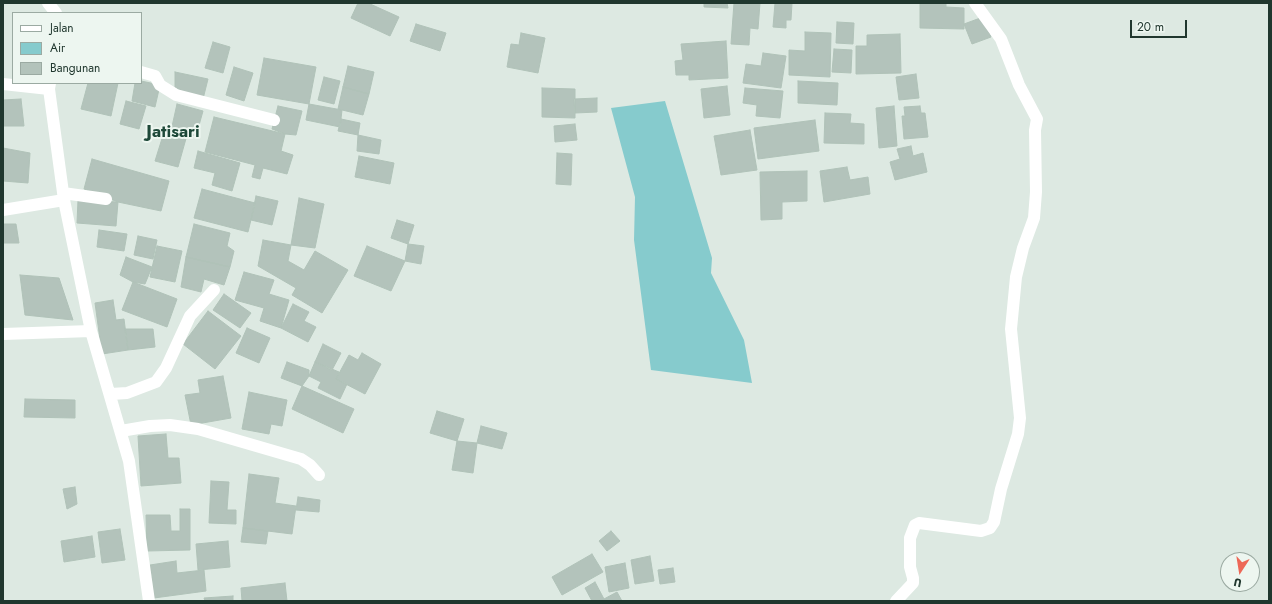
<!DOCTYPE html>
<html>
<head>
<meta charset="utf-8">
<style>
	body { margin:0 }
	#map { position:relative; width:1272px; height:604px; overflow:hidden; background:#dde9e2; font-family:Jost,sans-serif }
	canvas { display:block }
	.frame { position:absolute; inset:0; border:4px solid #20372e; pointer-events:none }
	.legend { position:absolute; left:12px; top:12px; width:130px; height:72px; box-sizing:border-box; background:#edf6f0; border:1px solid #9baaa2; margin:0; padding:5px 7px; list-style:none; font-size:12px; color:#20372e }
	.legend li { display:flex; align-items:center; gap:8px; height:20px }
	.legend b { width:20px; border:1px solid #9baaa2 }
	.north { position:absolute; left:1220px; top:552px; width:40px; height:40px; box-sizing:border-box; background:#edf6f0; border:1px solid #9baaa2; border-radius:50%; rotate:192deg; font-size:11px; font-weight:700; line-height:16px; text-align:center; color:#20372e }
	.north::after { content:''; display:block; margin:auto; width:14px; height:18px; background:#ed6857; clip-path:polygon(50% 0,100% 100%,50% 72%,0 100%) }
	.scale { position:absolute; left:1130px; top:20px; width:57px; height:18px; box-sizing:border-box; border:2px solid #20372e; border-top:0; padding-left:5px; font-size:12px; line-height:14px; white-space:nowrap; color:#20372e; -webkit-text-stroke:3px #edf6f0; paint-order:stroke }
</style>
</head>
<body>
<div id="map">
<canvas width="1272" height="604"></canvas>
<div class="frame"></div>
<ul class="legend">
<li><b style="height:5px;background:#fff"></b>Jalan</li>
<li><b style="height:11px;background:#86cbcd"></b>Air</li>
<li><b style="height:11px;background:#b3c3bb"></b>Bangunan</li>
</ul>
<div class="north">U</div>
<div class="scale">20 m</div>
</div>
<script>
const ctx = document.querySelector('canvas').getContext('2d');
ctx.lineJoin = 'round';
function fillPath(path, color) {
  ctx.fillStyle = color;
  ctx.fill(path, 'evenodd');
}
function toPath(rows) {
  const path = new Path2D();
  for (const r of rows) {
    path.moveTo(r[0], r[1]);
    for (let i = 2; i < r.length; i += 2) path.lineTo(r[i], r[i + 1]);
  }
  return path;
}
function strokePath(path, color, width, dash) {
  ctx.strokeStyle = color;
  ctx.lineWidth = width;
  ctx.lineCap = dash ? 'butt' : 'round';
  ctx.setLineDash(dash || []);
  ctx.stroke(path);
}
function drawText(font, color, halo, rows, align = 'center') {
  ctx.font = font + ' Jost,sans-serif';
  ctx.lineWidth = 4;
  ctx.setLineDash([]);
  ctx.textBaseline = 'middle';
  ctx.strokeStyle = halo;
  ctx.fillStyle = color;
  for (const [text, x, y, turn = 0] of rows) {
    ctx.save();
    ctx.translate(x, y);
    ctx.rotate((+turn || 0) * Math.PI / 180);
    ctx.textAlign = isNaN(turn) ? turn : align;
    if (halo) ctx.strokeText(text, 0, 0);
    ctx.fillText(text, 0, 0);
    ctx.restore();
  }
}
const water = toPath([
	[665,101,712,258,711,273,744,340,752,383,651,370,634,240,635,197,611,108]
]);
const building = toPath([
	[358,3,368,3,399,17,390,36,351,18,358,3],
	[704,3,727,3,728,8,704,7,704,3],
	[734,3,760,3,758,29,750,28,749,45,731,44,734,3],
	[775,3,792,3,791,20,786,20,786,28,773,27,775,3],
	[920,3,946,3,946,7,964,8,964,29,920,28,920,3],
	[983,17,991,37,972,44,964,24,983,17],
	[837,22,854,23,853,44,836,43,837,22],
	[416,24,446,33,440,51,410,41,416,24],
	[805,32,831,33,830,77,789,75,789,50,805,51,805,32],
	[521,33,545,38,538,73,507,67,511,44,519,45,521,33],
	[900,34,901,73,856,74,856,46,867,46,867,35,900,34],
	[726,41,728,78,689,80,689,75,676,75,675,61,683,60,681,44,726,41],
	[213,42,230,47,223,73,205,68,213,42],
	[834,49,852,50,851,73,832,72,834,49],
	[763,53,786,56,781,88,743,83,746,64,761,66,763,53],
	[264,58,316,67,309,104,257,95,264,58],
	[348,66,374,72,369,94,343,87,348,66],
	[234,67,253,73,244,101,226,95,234,67],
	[175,72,208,79,202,103,175,87,175,72],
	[916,74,919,98,899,100,896,77,916,74],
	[324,77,340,81,334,104,318,100,324,77],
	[141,81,160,85,155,107,132,101,135,83,141,83,141,81],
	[798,81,838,83,837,105,798,103,798,81],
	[88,83,118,83,111,116,81,109,88,83],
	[727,86,730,115,704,118,701,89,727,86],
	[343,87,369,94,363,115,338,109,343,87],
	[542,88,575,89,575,118,542,117,542,88],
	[745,88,783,91,780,118,756,116,757,105,743,103,745,88],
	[597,98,597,112,575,113,574,99,597,98],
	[21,99,24,126,3,126,3,100,21,99],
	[126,101,146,106,139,129,120,124,126,101],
	[177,104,203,111,196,136,171,131,177,104],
	[309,104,342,110,340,127,306,120,309,104],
	[278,106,302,111,296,135,285,134,272,129,278,106],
	[894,106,897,146,879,148,876,108,894,106],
	[920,106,921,113,925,113,928,137,904,139,902,116,905,116,904,107,920,106],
	[825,113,851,114,850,123,864,124,864,144,824,143,825,113],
	[214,117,285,134,281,151,293,155,287,174,263,168,260,179,252,177,255,165,205,152,214,117],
	[341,119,360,123,358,135,338,131,341,119],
	[815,120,819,151,758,159,754,128,815,120],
	[575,124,577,140,555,142,554,126,575,124],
	[165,129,187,135,178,167,155,161,165,129],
	[750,130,757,170,721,175,714,136,750,130],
	[358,135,381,140,379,154,357,151,358,135],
	[911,146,913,156,923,153,927,172,895,180,890,162,900,159,897,149,911,146],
	[3,148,30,153,28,183,3,181,3,148],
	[198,151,240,163,232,191,212,185,215,173,194,168,198,151],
	[557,153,572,154,571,185,556,184,557,153],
	[359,156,394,163,390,184,355,177,359,156],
	[92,159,169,181,161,211,118,202,84,189,92,159],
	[847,167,850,180,868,177,870,194,824,202,820,171,847,167],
	[807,171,807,201,782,202,782,219,761,220,760,172,807,171],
	[202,189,255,203,248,232,194,218,202,189],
	[256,196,278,201,272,225,251,220,256,196],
	[299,198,324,204,315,248,291,245,299,198],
	[78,200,118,202,116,226,77,223,78,200],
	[397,220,414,225,408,244,391,238,397,220],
	[3,224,16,224,19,243,3,243,3,224],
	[194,224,230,233,227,246,234,251,230,267,186,257,194,224],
	[99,230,127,234,124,251,97,247,99,230],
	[138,236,157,240,153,259,134,255,138,236],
	[263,240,291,245,288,261,304,270,315,251,348,270,322,313,292,295,296,288,258,266,263,240],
	[408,244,424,246,421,264,405,261,408,244],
	[157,246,182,251,175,282,150,277,157,246],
	[367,246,405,261,391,291,354,276,367,246],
	[126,257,152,267,145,284,133,282,120,275,126,257],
	[186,257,230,267,224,285,204,279,201,292,181,287,186,257],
	[244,272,274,280,269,294,289,300,281,328,260,321,264,308,235,300,244,272],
	[20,275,59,278,73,320,25,315,20,275],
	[133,282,177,299,167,327,122,310,133,282],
	[224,294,251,313,240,328,213,310,224,294],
	[113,300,116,320,124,319,128,350,102,354,95,303,113,300],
	[293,304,309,312,304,321,316,327,308,342,281,328,293,304],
	[208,311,241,336,215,369,183,344,208,311],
	[247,328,270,338,259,363,236,353,247,328],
	[125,329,153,329,155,347,128,350,125,329],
	[323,344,341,353,332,370,315,362,323,344],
	[362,353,381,364,365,394,336,379,349,355,358,360,362,353],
	[287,362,309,370,309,376,302,386,281,378,287,362],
	[315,362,339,372,336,379,347,384,340,399,318,388,321,382,309,376,315,362],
	[223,376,231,418,191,425,185,395,200,393,198,380,223,376],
	[302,386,354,409,343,433,292,409,302,386],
	[249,392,287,400,282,426,271,424,269,434,242,429,249,392],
	[25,399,75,400,75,418,24,417,25,399],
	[437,411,464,419,457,441,430,433,437,411],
	[481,426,507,433,502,449,477,443,481,426],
	[166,434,168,458,179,458,181,483,141,486,138,436,166,434],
	[457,441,477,443,473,473,452,470,457,441],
	[249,474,279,478,275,503,296,506,292,534,243,528,249,474],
	[211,481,229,482,227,510,236,510,236,524,209,523,211,481],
	[75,487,77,504,67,509,63,489,75,487],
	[298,497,320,500,319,512,296,510,298,497],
	[180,509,190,509,190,550,147,551,146,515,170,515,171,531,180,531,180,509],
	[243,528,268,531,266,544,241,542,243,528],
	[120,529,125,560,102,563,98,532,120,529],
	[611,531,620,541,607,551,599,541,611,531],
	[92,536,95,557,64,562,61,541,92,536],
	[228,541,230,567,198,570,196,544,228,541],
	[592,554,603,572,562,595,552,577,592,554],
	[650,556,654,581,635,584,631,560,650,556],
	[176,561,177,573,204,570,206,591,154,598,150,565,176,561],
	[625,563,629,588,609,592,605,567,625,563],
	[673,568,675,582,660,584,658,570,673,568],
	[595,582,604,599,617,592,622,601,592,601,585,588,595,582],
	[285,583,287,601,242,601,241,588,285,583],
	[233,596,233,601,205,601,204,598,233,596]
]);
const minor = toPath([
	[48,3,56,13],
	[141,72,155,76,160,85,176,95,274,120],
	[50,83,49,89,64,200,91,331,129,461,149,601],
	[3,84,49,89],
	[63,193,106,199],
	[3,210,64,200],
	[3,334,91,331],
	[111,394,127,393,156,382,166,368,190,316,214,290],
	[121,431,150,426,170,425,198,429,301,459,310,465,319,475],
	[896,601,913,583,913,578,910,567,910,538,915,525,919,523,981,531,990,528,994,522,1001,489,1018,434,1020,418,1011,329,1016,277,1023,248,1034,218,1036,192,1035,130,1037,119,1019,85,1001,39,975,3]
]);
const quarterNames = [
	["Jatisari",173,133]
];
fillPath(water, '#86cbcd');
fillPath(building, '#b3c3bb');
strokePath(building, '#b0c2b8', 1);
strokePath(minor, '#fff', 12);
drawText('bold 17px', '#1d4838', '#edf6f0', quarterNames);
</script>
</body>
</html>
